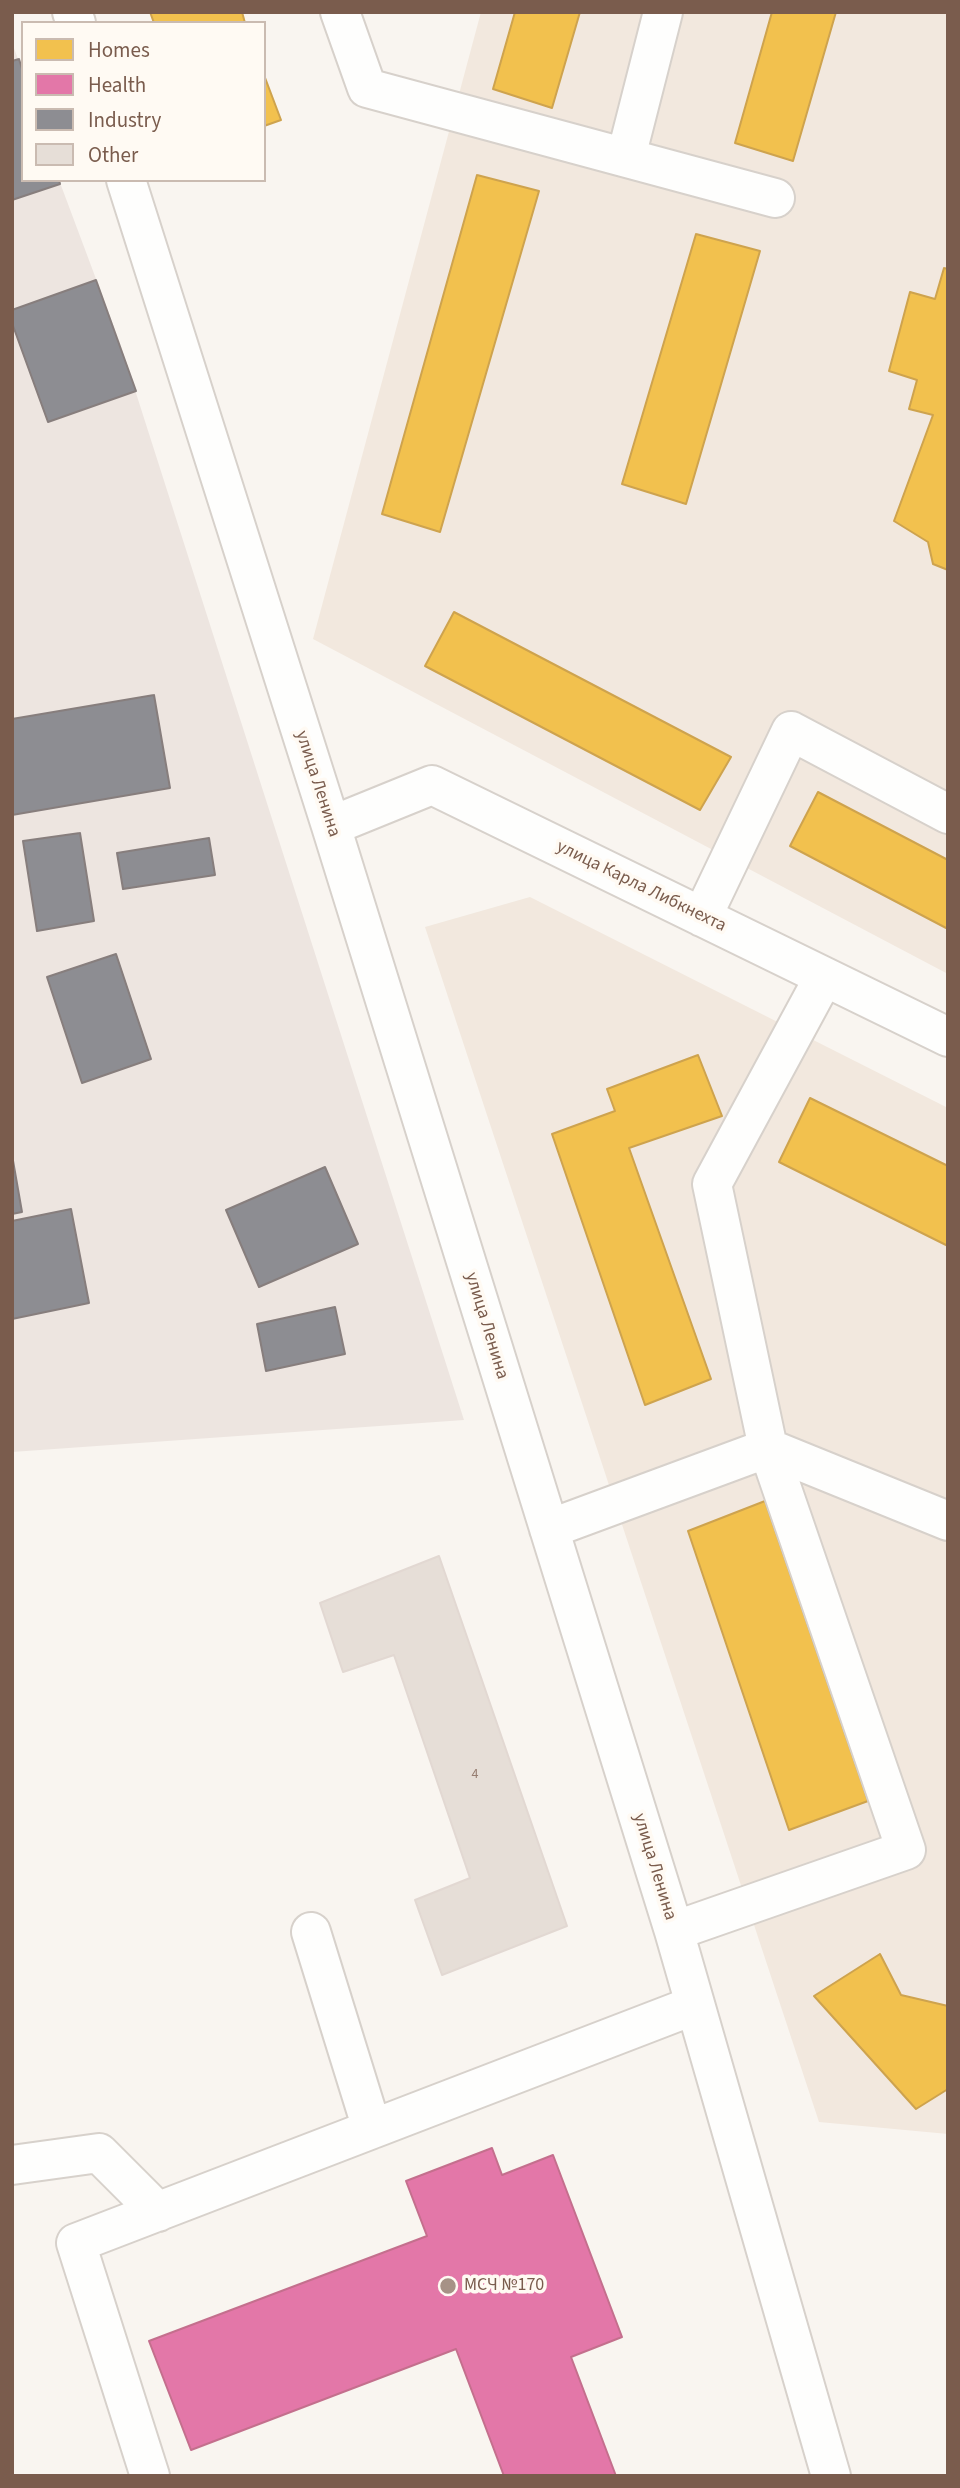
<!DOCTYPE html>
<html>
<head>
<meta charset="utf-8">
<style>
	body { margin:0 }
	#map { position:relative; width:960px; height:2488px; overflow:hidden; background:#f9f5f0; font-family:"Source Sans 3",sans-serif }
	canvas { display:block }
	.frame { position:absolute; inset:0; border:14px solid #7a5c4d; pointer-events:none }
	.legend { position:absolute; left:21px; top:21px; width:245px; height:161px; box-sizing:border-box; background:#fffaf3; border:2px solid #cabbb1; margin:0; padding:9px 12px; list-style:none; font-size:21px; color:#7a5c4d }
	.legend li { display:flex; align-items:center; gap:14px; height:35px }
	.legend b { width:35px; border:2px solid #cabbb1 }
</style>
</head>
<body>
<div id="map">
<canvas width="960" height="2488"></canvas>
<div class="frame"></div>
<ul class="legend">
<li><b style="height:19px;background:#f2c14e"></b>Homes</li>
<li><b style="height:19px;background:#e377a8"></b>Health</li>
<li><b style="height:19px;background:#8d8d92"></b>Industry</li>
<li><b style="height:19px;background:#e6ded7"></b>Other</li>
</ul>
</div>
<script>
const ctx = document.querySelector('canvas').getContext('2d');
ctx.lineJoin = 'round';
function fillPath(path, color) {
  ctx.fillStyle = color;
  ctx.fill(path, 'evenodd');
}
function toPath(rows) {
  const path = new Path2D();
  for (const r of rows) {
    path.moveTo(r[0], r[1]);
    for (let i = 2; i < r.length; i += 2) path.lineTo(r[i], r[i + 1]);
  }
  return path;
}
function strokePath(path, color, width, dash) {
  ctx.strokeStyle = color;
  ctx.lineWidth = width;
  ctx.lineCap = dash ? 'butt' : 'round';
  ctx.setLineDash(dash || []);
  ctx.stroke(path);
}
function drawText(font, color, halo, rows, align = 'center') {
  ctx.font = font + ' "Source Sans 3",sans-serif';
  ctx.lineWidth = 7;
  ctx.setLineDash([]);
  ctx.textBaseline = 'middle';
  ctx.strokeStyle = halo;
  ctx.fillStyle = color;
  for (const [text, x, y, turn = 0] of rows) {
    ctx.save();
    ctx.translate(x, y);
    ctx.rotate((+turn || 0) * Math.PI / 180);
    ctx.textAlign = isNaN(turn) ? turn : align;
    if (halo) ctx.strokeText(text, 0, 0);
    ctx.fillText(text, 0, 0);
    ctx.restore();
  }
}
const residential = toPath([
	[481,12,948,12,948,974,313,639],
	[530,897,948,1108,948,2134,819,2122,425,927]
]);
const industrial = toPath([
	[12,43,23,72,23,180,59,180,120,343,464,1420,12,1452]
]);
const homes = toPath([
	[150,12,242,12,245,23,154,23,150,12],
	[515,12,580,12,552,108,493,89,515,12],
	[772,12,836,12,793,161,735,143,772,12],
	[264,75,281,120,264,126,264,75],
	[477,175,539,191,440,532,382,514,477,175],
	[696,234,760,251,686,504,622,484,696,234],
	[944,268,948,269,948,570,933,564,928,542,894,521,933,415,909,409,917,380,889,371,910,292,935,299,944,268],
	[454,612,731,757,700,810,425,666,454,612],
	[818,792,948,860,948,929,790,846,818,792],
	[698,1055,722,1116,629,1148,711,1379,645,1405,552,1134,615,1111,607,1089,698,1055],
	[810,1098,948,1166,948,1246,779,1162,810,1098],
	[765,1501,868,1801,789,1830,688,1531,765,1501],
	[880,1954,901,1995,948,2006,948,2089,916,2109,814,1996,880,1954]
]);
const health = toPath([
	[492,2148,502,2175,553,2155,622,2337,571,2357,616,2476,504,2476,456,2349,191,2450,149,2341,427,2236,406,2181,492,2148]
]);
const industry = toPath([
	[19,59,23,72,23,180,59,180,60,184,12,200,12,61,19,59],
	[96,280,136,391,48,422,12,323,12,310,96,280],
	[154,695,170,788,12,815,12,719,154,695],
	[80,833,94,921,37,931,23,841,80,833],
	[209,838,215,875,123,889,117,853,209,838],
	[116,954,151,1059,82,1083,47,977,116,954],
	[12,1155,22,1212,12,1214,12,1155],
	[325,1167,358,1244,259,1287,226,1210,325,1167],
	[71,1209,89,1303,12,1319,12,1221,71,1209],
	[335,1307,345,1354,266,1371,257,1324,335,1307]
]);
const building = toPath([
	[439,1556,567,1926,442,1975,415,1900,470,1878,394,1655,343,1672,320,1603,439,1556]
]);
const minor = toPath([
	[72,12,76,23],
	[340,12,367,88,775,198],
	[626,157,663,12],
	[126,180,331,826,674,1931,831,2476],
	[331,826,432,785,948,1037],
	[702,917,791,731,948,814],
	[549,1529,768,1448,948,1521],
	[674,1931,906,1850,768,1448,712,1184,824,977],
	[311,1932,372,2129],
	[12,2165,99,2153,158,2212],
	[150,2476,76,2243,695,2005]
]);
const markers = [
	[448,2286,9,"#a69286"]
];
const numberNames = [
	["4",475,1775]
];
const streetNames = [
	["улица Ленина",317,784,72],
	["улица Карла Либкнехта",641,887,26],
	["улица Ленина",486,1326,73],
	["улица Ленина",654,1867,73]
];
const poiNames = [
	["МСЧ №170",464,2286]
];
fillPath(residential, '#f2e8de');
fillPath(industrial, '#ede5e0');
fillPath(homes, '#f2c14e');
strokePath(homes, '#cea34e', 2);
fillPath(health, '#e377a8');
strokePath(health, '#c46f8d', 2);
fillPath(industry, '#8d8d92');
strokePath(industry, '#877e7d', 2);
fillPath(building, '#e6ded7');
strokePath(building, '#e2d8d2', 2);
strokePath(minor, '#d7d1cb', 42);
strokePath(minor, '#fefefd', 38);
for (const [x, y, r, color] of markers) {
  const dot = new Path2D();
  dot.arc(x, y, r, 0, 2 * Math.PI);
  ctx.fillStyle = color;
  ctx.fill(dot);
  strokePath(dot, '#fffaf3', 2.5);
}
drawText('14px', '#977e72', null, numberNames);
drawText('18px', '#7a5c4d', '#fffaf3', streetNames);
drawText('18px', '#7a5c4d', '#fffaf3', poiNames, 'left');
</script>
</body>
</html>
